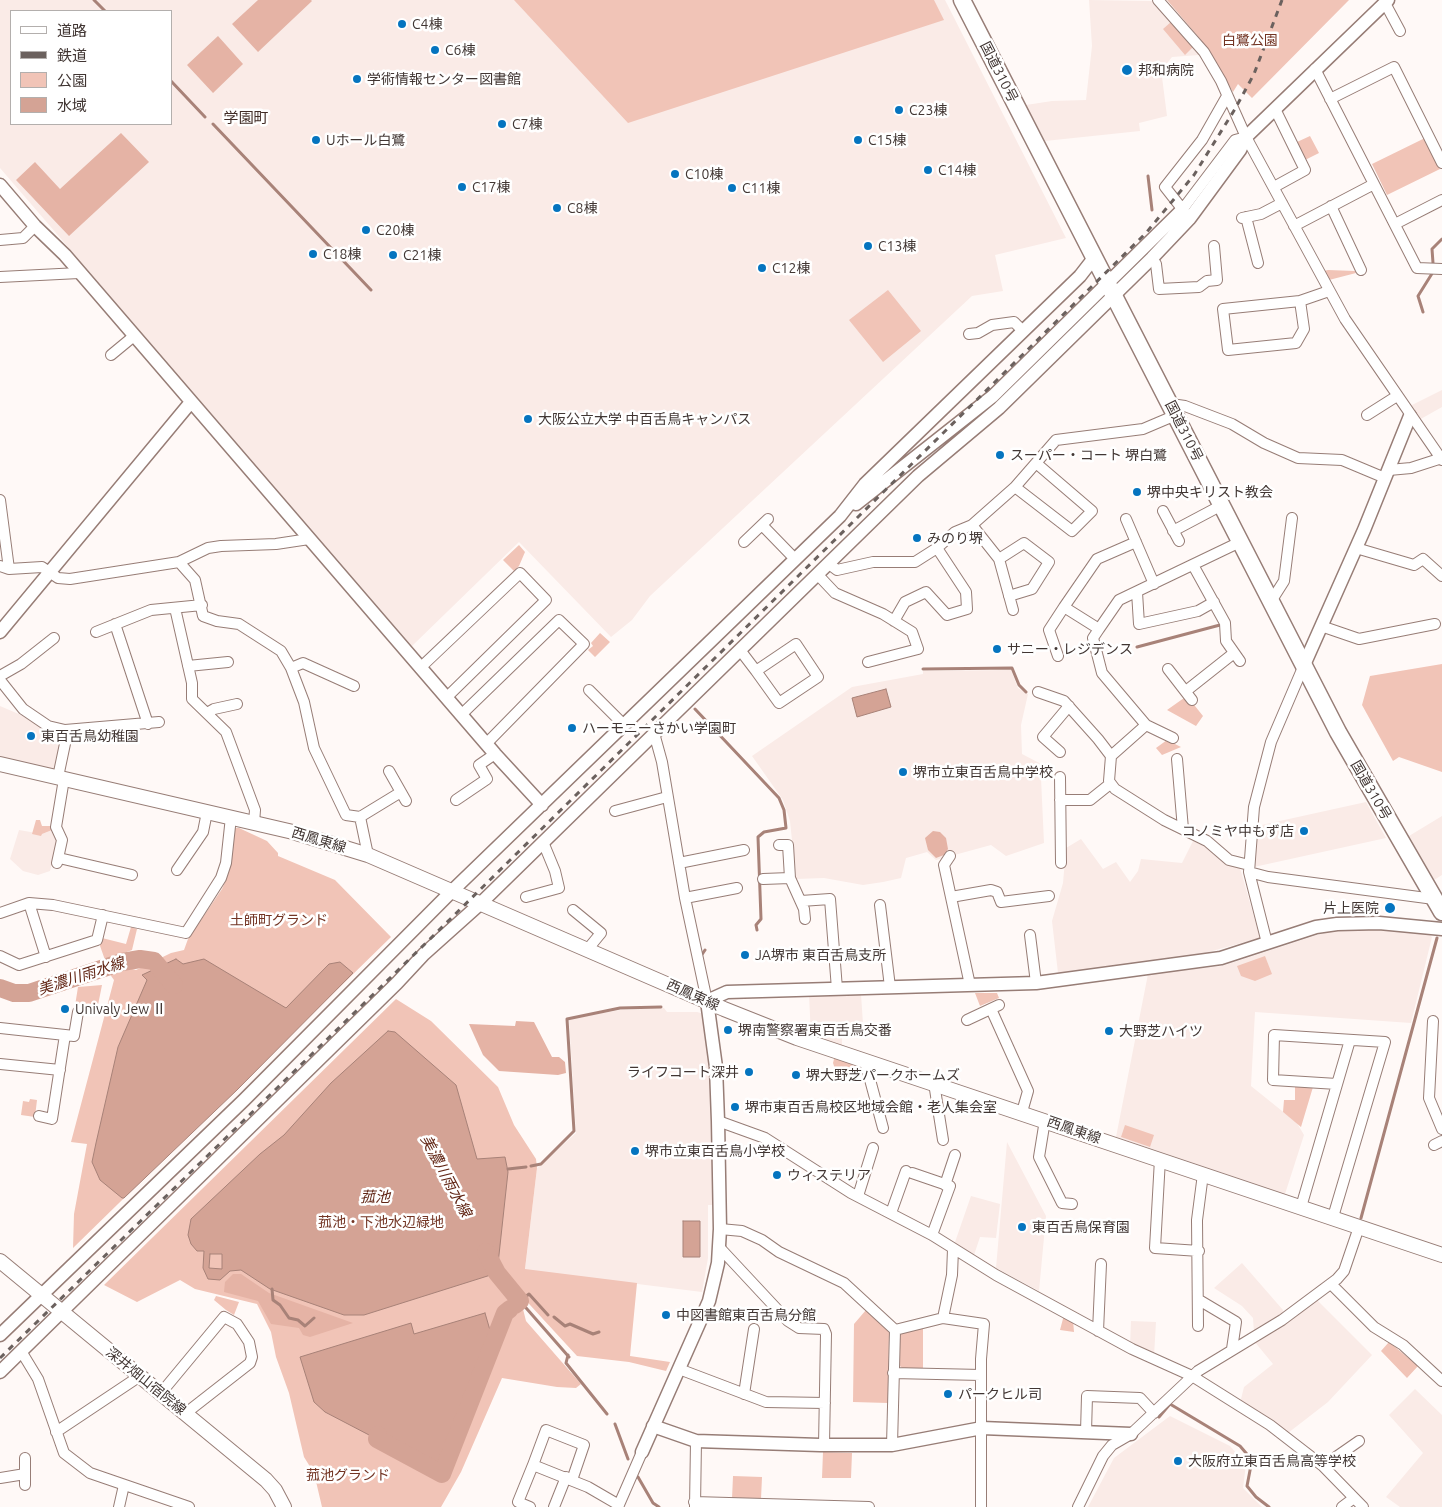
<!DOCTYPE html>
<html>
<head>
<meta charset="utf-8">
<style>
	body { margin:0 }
	#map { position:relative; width:1442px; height:1507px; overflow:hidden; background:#fff9f7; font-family:Ubuntu,"Noto Sans JP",sans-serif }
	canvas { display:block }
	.legend { position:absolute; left:10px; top:10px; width:162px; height:115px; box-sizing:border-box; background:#fff; border:1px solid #b3afad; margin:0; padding:6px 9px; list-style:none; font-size:15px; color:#413633 }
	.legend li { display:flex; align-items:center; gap:10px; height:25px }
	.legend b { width:25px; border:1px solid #b3afad }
</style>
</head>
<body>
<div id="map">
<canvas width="1442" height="1507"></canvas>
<ul class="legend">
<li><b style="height:6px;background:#fff"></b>道路</li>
<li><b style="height:6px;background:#6b615e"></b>鉄道</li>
<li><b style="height:14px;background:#f1c4b7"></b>公園</li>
<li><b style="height:14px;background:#d4a395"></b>水域</li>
</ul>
</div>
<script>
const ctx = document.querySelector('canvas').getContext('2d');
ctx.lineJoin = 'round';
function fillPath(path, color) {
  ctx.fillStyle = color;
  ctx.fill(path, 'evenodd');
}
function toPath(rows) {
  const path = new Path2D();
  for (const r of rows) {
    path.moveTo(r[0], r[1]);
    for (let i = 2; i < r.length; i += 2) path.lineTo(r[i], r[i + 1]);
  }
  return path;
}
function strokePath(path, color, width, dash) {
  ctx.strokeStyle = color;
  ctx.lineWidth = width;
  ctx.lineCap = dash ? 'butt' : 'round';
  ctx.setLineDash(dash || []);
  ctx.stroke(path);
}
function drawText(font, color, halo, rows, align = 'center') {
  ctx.font = font + ' Ubuntu,"Noto Sans JP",sans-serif';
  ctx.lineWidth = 5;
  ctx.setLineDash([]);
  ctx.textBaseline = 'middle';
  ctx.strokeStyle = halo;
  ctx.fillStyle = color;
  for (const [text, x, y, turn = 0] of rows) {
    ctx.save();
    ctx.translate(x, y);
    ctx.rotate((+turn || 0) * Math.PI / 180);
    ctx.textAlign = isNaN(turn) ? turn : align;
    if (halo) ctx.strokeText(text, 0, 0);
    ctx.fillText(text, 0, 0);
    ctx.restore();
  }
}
const built = toPath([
	[0,0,945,0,1066,238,995,255,1003,291,972,296,650,596,632,620,611,637,519,542,412,646,0,168],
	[11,11,171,11,171,124,11,124],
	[1089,0,1152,1,1199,55,1172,57,1168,62,1162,77,1167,116,1139,123,1140,131,1045,141,1026,105,1052,101,1086,100,1092,46],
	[1442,390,1442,407,1419,420,1410,406],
	[1011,670,1018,688,1028,694,1021,725,1022,754,1045,766,1041,778,1044,843,1006,856,991,845,936,860,927,852,906,858,901,878,883,882,863,885,824,878,796,879,790,821,783,800,752,756,852,687,923,674,923,671],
	[0,706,63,733,57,770,0,757],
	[1366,802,1386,838,1254,867,1257,826],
	[1442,816,1442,875,1434,880,1409,836],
	[19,830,42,834,52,830,58,840,50,871,38,875,23,871,10,859],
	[1195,837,1205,843,1224,863,1240,868,1260,938,1190,957,1058,973,1052,921,1063,883,1066,848,1081,839,1103,869,1116,862,1130,882,1138,871,1141,859,1182,863],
	[1367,929,1429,934,1432,937,1411,1023,1255,1012,1251,1086,1297,1123,1304,1135,1285,1194,1116,1137,1148,974,1222,966,1317,935,1336,930],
	[809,994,861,994,863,1024,842,1025,842,1048,811,1037],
	[664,1008,667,1012,697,1012,704,1014,710,1061,713,1205,708,1205,708,1258,702,1292,525,1270,537,1168,576,1133,569,1019,620,1010],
	[1007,1142,1046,1216,1039,1291,996,1268],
	[971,1196,1000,1204,996,1238,980,1237,973,1258,954,1245],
	[1242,1263,1283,1310,1283,1314,1254,1333,1253,1318,1242,1306,1214,1288],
	[1317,1300,1372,1355,1328,1402,1288,1433,1240,1403,1244,1387,1273,1364,1254,1341],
	[1131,1321,1156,1322,1154,1356,1130,1347],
	[1415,1389,1442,1415,1442,1507,1400,1507,1386,1497,1423,1453,1389,1415],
	[1170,1416,1230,1446,1246,1464,1243,1488,1262,1507,1088,1507,1114,1458]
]);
const green = toPath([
	[514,0,934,0,944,20,628,123],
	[1167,0,1349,0,1252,98,1238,84,1233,92,1201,40],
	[1171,22,1193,47,1185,55,1163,29],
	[1310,136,1319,153,1305,160,1297,142],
	[1425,138,1440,169,1387,195,1372,164],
	[1328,270,1355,271,1356,273,1329,280,1324,271],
	[888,290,921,331,883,362,849,320],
	[519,545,525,552,519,566,514,571,503,560],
	[600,633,610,642,595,657,588,650,593,646,591,643],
	[1442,664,1442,772,1399,757,1393,761,1362,705,1370,676],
	[1184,698,1188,703,1191,701,1203,716,1196,726,1167,710],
	[1167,740,1181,747,1162,755,1156,748],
	[36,820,40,820,42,826,51,826,52,830,42,834,41,836,32,834],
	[234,828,239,828,267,841,278,853,278,856,335,880,391,937,73,1248,74,1214,87,1144,71,1142,114,980,109,973,129,968,136,970,171,953,184,950,188,939,222,889,228,875],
	[131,927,137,929,132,950,105,960,99,943,102,938,126,944],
	[1265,956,1272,974,1255,981,1241,976,1237,966],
	[102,985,96,1015,74,1012,78,987],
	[975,993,997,993,999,998,980,1006],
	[396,999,431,1021,498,1087,514,1125,536,1159,537,1168,525,1269,637,1283,630,1356,670,1362,666,1371,629,1362,577,1356,519,1293,526,1321,581,1384,576,1388,557,1387,502,1378,461,1472,441,1507,322,1507,314,1473,304,1457,289,1393,276,1357,271,1332,257,1304,195,1289,180,1280,137,1302,104,1285],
	[835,1055,859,1063,839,1081,833,1063],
	[1295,1086,1313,1087,1301,1127,1283,1112,1284,1100,1295,1100],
	[30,1099,37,1100,35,1117,21,1115,23,1101,29,1102],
	[1125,1125,1154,1135,1150,1147,1121,1137],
	[216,1296,239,1302,234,1315,226,1310,214,1300],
	[866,1310,888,1329,889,1333,888,1403,853,1402,854,1324],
	[1064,1315,1073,1320,1074,1332,1060,1330],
	[923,1328,923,1369,902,1368,898,1364,899,1336,903,1333],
	[1389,1342,1418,1366,1407,1378,1381,1351],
	[823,1452,852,1453,851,1478,822,1478],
	[733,1476,762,1477,761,1499,732,1499]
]);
const forest = toPath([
	[258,0,311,0,312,1,258,52,232,24],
	[218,36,243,64,213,93,187,65],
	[121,133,149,162,69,236,16,180,35,162,60,189],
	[933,831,940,832,946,838,948,849,944,855,936,858,928,850,925,838],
	[516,1021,534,1022,552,1057,559,1057,565,1062,566,1073,558,1075,499,1071,483,1055,469,1024,515,1026],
	[233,1274,241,1274,269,1293,353,1323,310,1337,303,1335,299,1328,271,1324,258,1301,224,1292,225,1282]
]);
const water = toPath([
	[886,689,891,707,857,717,852,698,886,689],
	[176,959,183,964,204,959,286,1008,329,964,340,962,353,973,237,1090,124,1198,122,1198,100,1180,92,1162,96,1143,118,1047,147,980,142,975,176,959],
	[388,1031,395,1032,456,1085,477,1159,505,1157,508,1172,497,1273,364,1315,344,1315,270,1289,241,1270,230,1271,220,1280,208,1279,203,1268,204,1251,197,1251,191,1244,188,1235,191,1219,260,1154,284,1135,331,1083,388,1031],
	[210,1254,222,1254,222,1269,209,1268,210,1254],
	[683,1221,700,1221,700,1257,683,1257,683,1221],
	[485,1313,492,1337,440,1468,373,1432,371,1436,325,1412,314,1402,300,1357,411,1323,414,1334,485,1313]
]);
const stream = toPath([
	[94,0,105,11],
	[171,81,205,117],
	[213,124,371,290],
	[1148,176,1152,210],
	[1433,263,1432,249,1442,239],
	[1423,312,1418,296,1433,272],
	[1137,647,1220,625],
	[923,669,1012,668,1019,685,1026,692],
	[695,709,779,798,784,810,786,828,764,832,758,837,761,919,756,925,757,930],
	[701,956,705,950],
	[531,1166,541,1164,574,1131,567,1019,620,1008,661,1007],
	[508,1169,526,1167],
	[1361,1218,1437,938],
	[272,1289,273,1300,280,1305,289,1318,298,1320,305,1326,314,1318],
	[548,1315,529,1294,520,1301,569,1357],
	[554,1317,565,1326,570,1324,593,1334,599,1332],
	[568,1355,566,1363,607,1414],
	[1159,1417,1170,1404,1240,1446,1252,1460,1247,1486,1256,1497,1269,1507],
	[615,1424,628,1459],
	[638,1477,653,1503,659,1507]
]);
const river = toPath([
	[0,988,14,993,29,993,122,962,140,959,154,961,174,985],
	[486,1252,497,1273,520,1301,515,1305],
	[378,1435,377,1439,442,1474,505,1313,510,1309]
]);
const minor = toPath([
	[1158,0,1204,52,1221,81,1246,137,1345,319,1442,460],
	[1385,3,1400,31],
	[1315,69,1417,268,1442,269],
	[1330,99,1394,67,1442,163],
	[1274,187,1305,170,1275,109],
	[1331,206,1361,270],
	[1182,210,1235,140,1246,137],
	[1187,215,1165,187,1202,140,1227,96],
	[1246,217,1258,263],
	[1242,218,1261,214,1282,203],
	[1395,224,1442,200],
	[1294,226,1374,184],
	[0,240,23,238,35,226],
	[1152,258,1156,264,1159,289,1199,287,1207,281,1217,280,1214,246],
	[0,277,79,273],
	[1300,301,1304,329,1296,343,1228,350,1223,309,1300,301,1329,291],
	[969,334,978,333,992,325,1014,322,1023,331],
	[111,355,134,336],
	[1171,404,1185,406,1232,424,1264,443,1298,458,1342,460,1385,478],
	[1367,415,1397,396],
	[1389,470,1411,468,1442,458],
	[1015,487,1072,531,1092,511,1036,463],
	[0,500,9,569],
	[1163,511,1179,541],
	[1126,519,1154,584],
	[762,525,795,559],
	[972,525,999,559,1013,610],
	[1173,531,1222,505],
	[744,542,768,519],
	[1136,542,1097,559,1064,607,1099,629,1119,600,1240,542],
	[1356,548,1414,565,1423,559,1442,576],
	[999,559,1024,543,1049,562,1032,589,1009,596],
	[179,562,195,580,203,616,217,621,239,624,281,651,291,668,304,702,314,748,346,815,360,817,368,855],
	[829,564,837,570,873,562,915,562,937,548,955,532,972,525,1015,487,1056,440,1143,429,1176,415],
	[1193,565,1225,623,1226,641,1240,661],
	[0,566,9,569,42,567,58,578,70,579,179,562,208,548,221,546,276,544,309,539],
	[818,575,835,593,883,614,912,632,918,649,868,662],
	[1137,592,1139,624,1198,611,1214,602],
	[1270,603,1284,581,1292,518],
	[175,608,192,683,192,699,226,732,255,810,254,823],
	[894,621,905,602,926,592,947,615,967,609,966,592,937,548],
	[115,624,148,724],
	[1321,626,1359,639,1435,624],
	[1099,629,1093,638,1102,673,1146,725,1173,738],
	[96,632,151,610,202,605],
	[740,650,756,671,779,703,818,677,796,644,756,671],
	[1058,656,1049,630,1064,607],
	[188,666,228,662],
	[291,668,303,663,354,686],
	[420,668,520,573,546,600,446,698],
	[1168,669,1192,700],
	[0,676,21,664,54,638],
	[0,680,23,709,48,726,65,730,159,722],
	[589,690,624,725],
	[1186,691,1234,653],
	[1038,692,1064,701,1098,739,1111,756,1109,781,1115,789,1164,820,1207,841,1229,860,1249,865],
	[207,713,214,709,237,704],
	[461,715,559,620,584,644,486,744],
	[654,733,662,762,685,898,707,1001],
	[1060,752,1043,737,1069,706],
	[1111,756,1146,725],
	[1177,759,1183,829],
	[389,771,406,801],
	[58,777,66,739,65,730],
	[1060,777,1061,863],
	[456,800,487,779,479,765,495,754],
	[1060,800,1090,800,1110,784],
	[615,811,667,797],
	[360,817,401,792],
	[779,845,788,845,790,878,804,909,805,919],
	[950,856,944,865,970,985],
	[59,858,132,875],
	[57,863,62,840,56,827,64,779],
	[679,863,744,850],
	[177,870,203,832,207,812],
	[1249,872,1268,877,1434,899],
	[763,879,790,878],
	[526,897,559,888,555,871,543,842],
	[951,897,991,890,997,892,1001,902,1049,896],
	[685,898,737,888],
	[801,901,830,899,837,989],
	[29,903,46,957],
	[880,905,890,987],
	[573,910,601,933,587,950],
	[0,913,29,903,53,905,186,933,221,878,226,863,231,817],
	[1030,935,1036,983],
	[1267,943,1249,872,1254,807,1271,742,1304,665],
	[0,956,19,965,97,940,103,915],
	[991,1009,1028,1091,1022,1112],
	[967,1020,999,1005],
	[1433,1021,1429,1098,1442,1129],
	[0,1028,65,1035,52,1119,39,1116],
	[65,1035,74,1036,78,1012],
	[865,1061,883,1128],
	[0,1064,60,1070],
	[934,1083,943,1140],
	[1045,1120,1039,1157,1062,1203,1072,1204],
	[718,1121,765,1138,851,1193,932,1235,996,1275,1132,1349,1192,1376,1270,1425,1323,1466,1363,1507],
	[1434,1145,1442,1141],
	[1160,1159,1155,1248,1199,1251],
	[912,1173,950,1186,932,1235],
	[945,1185,955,1155],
	[858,1196,873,1148],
	[1301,1207,1350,1040],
	[891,1213,906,1171],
	[1333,1217,1385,1042,1274,1035,1273,1080,1337,1084],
	[720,1229,742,1231,762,1240,779,1252,844,1283,895,1330,892,1445],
	[719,1247,788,1321,799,1328,824,1329,826,1334,824,1445],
	[1331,1284,1374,1327,1403,1345,1442,1381],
	[1199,1300,1236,1322,1232,1349],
	[943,1318,984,1324,981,1359,981,1507],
	[1198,1326,1197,1220,1203,1174],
	[895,1330,943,1318,952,1275,953,1249],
	[1098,1331,1101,1264],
	[21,1351,38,1379,64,1453,90,1473,189,1507],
	[679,1369,766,1402,825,1403],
	[893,1373,981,1375],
	[161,1393,224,1317,237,1324,249,1342,252,1357,250,1363,186,1413],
	[744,1394,754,1329],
	[56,1432,140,1376],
	[1086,1432,1087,1396,1140,1398,1154,1413],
	[25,1458,25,1485],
	[533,1465,546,1430,584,1445,572,1480],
	[1323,1466,1359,1441],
	[0,1478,25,1474],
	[694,1502,869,1507],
	[119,1507,124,1485],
	[530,1507,518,1502,533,1465,588,1487,619,1505],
	[554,1507,566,1477],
	[618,1507,642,1452],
	[695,1507,696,1441],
	[1078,1507,1103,1456,1112,1445,1131,1434,1198,1371,1282,1320,1337,1279,1344,1271,1359,1227],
	[1342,1507,1354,1498]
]);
const tertiary = toPath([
	[0,185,35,226,65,255,495,754,542,805],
	[856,504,993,396,1182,210],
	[0,632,191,402],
	[1304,665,1364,530,1410,416],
	[0,1335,244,1100,451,892,840,516,865,484,1080,276,1094,258],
	[0,1372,397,983,424,954,481,903,918,476,999,408,1152,258,1190,218,1240,150,1246,137,1388,0],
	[653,1426,696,1441,820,1445,892,1445,982,1428,1131,1434],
	[642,1452,709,1301,718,1263,720,1229,718,1121,716,1067,707,1001,727,992,1036,983,1221,958,1316,927,1337,924,1379,923,1442,929]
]);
const secondary = toPath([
	[0,764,293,832,368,855,724,1009,797,1038,1442,1255],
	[0,1261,266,1480,275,1490,284,1507]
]);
const trunk = toPath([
	[962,0,1338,732,1442,912]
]);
const rail = toPath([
	[0,1358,429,940,1146,233,1194,175,1235,109,1254,74,1282,0]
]);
const markers = [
	[402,24,5,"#0574bf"],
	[435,50,5,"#0574bf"],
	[1127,70,6,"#0574bf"],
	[357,79,5,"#0574bf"],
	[899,110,5,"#0574bf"],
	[502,124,5,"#0574bf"],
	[316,140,5,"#0574bf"],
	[858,140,5,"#0574bf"],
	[928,170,5,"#0574bf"],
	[675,174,5,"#0574bf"],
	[462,187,5,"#0574bf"],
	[732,188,5,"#0574bf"],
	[557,208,5,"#0574bf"],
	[366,230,5,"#0574bf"],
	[868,246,5,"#0574bf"],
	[313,254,5,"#0574bf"],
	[393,255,5,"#0574bf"],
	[762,268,5,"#0574bf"],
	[528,419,5,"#0574bf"],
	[1000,455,5,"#0574bf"],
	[1137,492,5,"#0574bf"],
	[917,538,5,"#0574bf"],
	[997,649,5,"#0574bf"],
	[572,728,5,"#0574bf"],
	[31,736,5,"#0574bf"],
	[903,772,5,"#0574bf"],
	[1304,831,5,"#0574bf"],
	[1390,908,6,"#0574bf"],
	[745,955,5,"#0574bf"],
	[65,1009,5,"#0574bf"],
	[728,1030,5,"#0574bf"],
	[1109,1031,5,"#0574bf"],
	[749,1072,5,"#0574bf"],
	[796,1075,5,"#0574bf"],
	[735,1107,5,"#0574bf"],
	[635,1151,5,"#0574bf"],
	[777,1175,5,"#0574bf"],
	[1022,1227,5,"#0574bf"],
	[666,1315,5,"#0574bf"],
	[948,1394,5,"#0574bf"],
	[1178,1461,5,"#0574bf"]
];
const poiNames = [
	["C4棟",412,24],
	["C6棟",445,50],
	["邦和病院",1138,70],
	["学術情報センター図書館",367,79],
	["C23棟",909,110],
	["C7棟",512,124],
	["Uホール白鷺",326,140],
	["C15棟",868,140],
	["C14棟",938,170],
	["C10棟",685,174],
	["C17棟",472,187],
	["C11棟",742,188],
	["C8棟",567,208],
	["C20棟",376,230],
	["C13棟",878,246],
	["C18棟",323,254],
	["C21棟",403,255],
	["C12棟",772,268],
	["大阪公立大学 中百舌鳥キャンパス",538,419],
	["スーパー・コート 堺白鷺",1010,455],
	["堺中央キリスト教会",1147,492],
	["みのり堺",927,538],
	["サニー・レジデンス",1007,649],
	["ハーモニーさかい学園町",582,728],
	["東百舌鳥幼稚園",41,736],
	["堺市立東百舌鳥中学校",913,772],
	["コノミヤ中もず店",1294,831,"right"],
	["片上医院",1379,908,"right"],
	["JA堺市 東百舌鳥支所",755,955],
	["Univaly Jew Ⅱ",75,1009],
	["堺南警察署東百舌鳥交番",738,1030],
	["大野芝ハイツ",1119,1031],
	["ライフコート深井",739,1072,"right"],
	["堺大野芝パークホームズ",806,1075],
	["堺市東百舌鳥校区地域会館・老人集会室",745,1107],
	["堺市立東百舌鳥小学校",645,1151],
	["ウィステリア",787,1175],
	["東百舌鳥保育園",1032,1227],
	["中図書館東百舌鳥分館",676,1315],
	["パークヒル司",958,1394],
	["大阪府立東百舌鳥高等学校",1188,1461]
];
const parkNames = [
	["白鷺公園",1250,40],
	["土師町グランド",279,920],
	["菰池・下池水辺緑地",381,1222],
	["菰池グランド",348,1475]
];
const streetNames = [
	["国道310号",999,72,63],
	["国道310号",1184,431,63],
	["国道310号",1371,790,60],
	["西鳳東線",319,840,17],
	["西鳳東線",693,995,24],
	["西鳳東線",1074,1130,19],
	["深井畑山宿院線",146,1381,39]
];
const neighbourhoodNames = [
	["学園町",246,118]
];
const waterNames = [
	["美濃川雨水線",81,976,-18],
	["美濃川雨水線",446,1176,62],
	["菰池",375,1197]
];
fillPath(built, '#faebe7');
fillPath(green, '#f1c4b7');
fillPath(forest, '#e5b3a5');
fillPath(water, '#d4a395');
strokePath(water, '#a88278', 1);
strokePath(stream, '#a88278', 3);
strokePath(river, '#d4a395', 18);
strokePath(minor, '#977d76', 12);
strokePath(tertiary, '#977d76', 15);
strokePath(secondary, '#977d76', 16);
strokePath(trunk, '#977d76', 19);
strokePath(minor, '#fff', 10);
strokePath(tertiary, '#fff', 12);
strokePath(secondary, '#fff', 14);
strokePath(trunk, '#fff', 16);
strokePath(rail, '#6b615e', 3, [6, 6]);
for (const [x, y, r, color] of markers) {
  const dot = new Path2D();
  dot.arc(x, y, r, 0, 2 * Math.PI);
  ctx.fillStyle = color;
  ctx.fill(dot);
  strokePath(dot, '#fff', 2);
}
drawText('14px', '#413633', '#fff', poiNames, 'left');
drawText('14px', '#733524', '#fff', parkNames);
drawText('14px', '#413633', '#fff', streetNames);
drawText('15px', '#412c26', '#fff', neighbourhoodNames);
drawText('italic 15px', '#612514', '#fff', waterNames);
</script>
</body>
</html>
